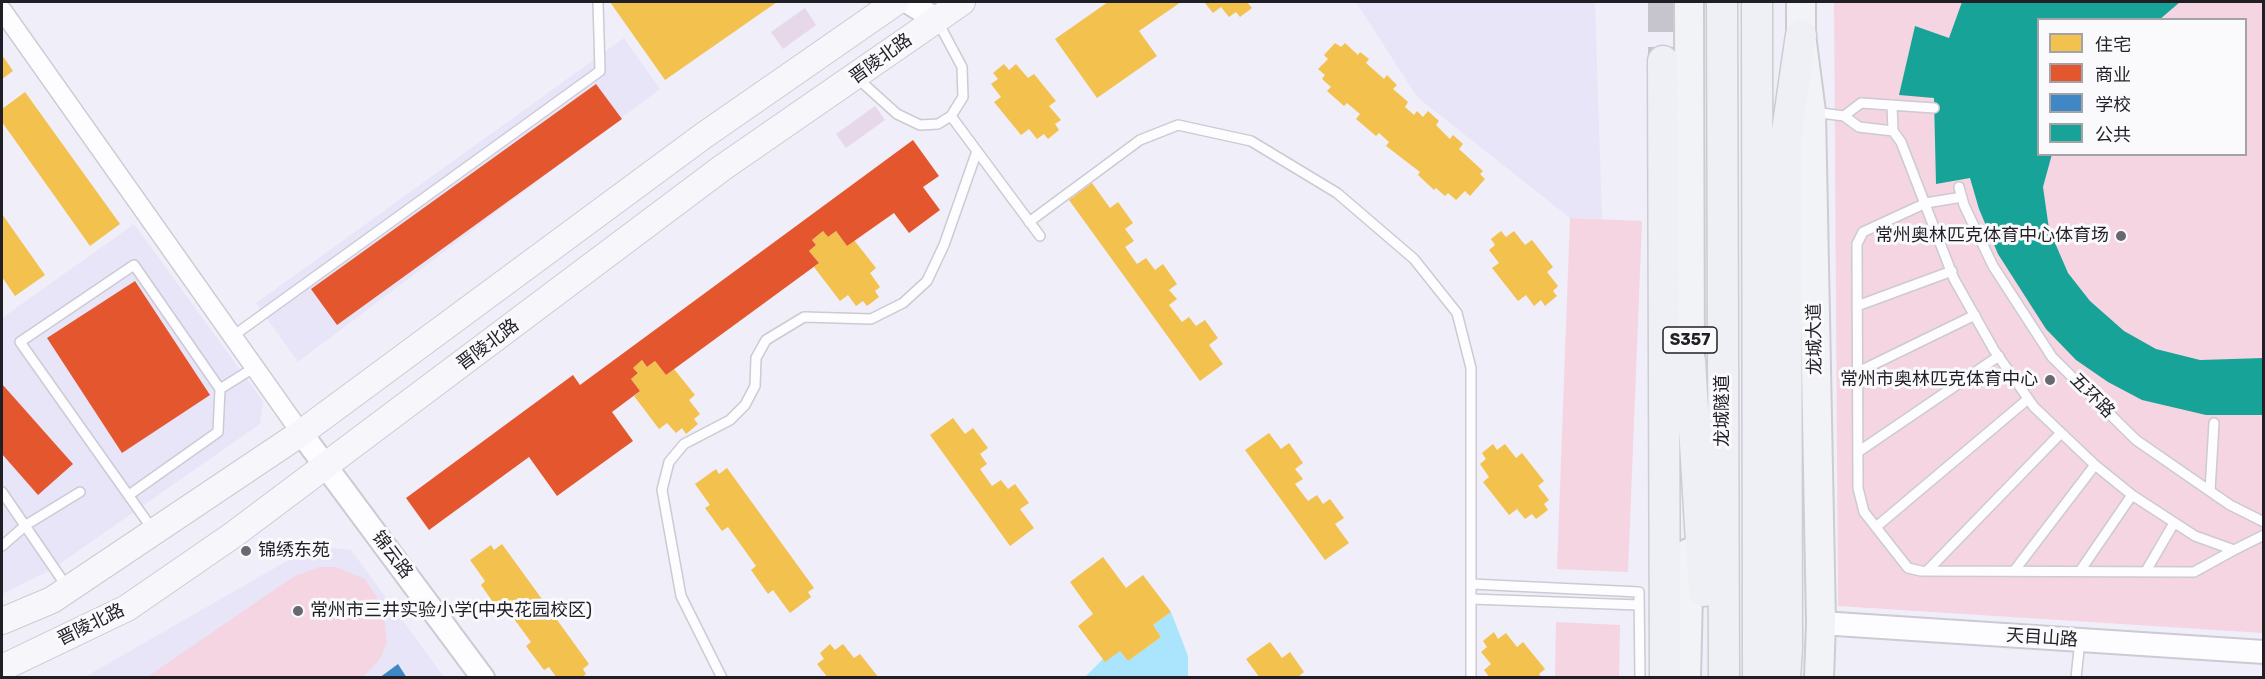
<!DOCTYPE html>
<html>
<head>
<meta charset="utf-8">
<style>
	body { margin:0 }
	#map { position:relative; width:2265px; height:679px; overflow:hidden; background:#f0eef8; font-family:Rubik,"Noto Sans SC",sans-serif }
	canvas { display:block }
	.frame { position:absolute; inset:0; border:3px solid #201f25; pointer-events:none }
	.legend { position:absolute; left:2037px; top:18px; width:210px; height:138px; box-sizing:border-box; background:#fafafd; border:2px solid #a3a2a7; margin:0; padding:8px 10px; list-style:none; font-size:18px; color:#201f25 }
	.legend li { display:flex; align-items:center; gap:12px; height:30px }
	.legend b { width:30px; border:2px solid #a3a2a7 }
</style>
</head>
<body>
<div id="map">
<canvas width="2265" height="679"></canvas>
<div class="frame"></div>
<ul class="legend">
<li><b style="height:16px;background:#f2c14e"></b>住宅</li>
<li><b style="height:16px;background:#e4572e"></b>商业</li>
<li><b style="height:16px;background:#3f88c5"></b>学校</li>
<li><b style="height:16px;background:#17a398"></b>公共</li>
</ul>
</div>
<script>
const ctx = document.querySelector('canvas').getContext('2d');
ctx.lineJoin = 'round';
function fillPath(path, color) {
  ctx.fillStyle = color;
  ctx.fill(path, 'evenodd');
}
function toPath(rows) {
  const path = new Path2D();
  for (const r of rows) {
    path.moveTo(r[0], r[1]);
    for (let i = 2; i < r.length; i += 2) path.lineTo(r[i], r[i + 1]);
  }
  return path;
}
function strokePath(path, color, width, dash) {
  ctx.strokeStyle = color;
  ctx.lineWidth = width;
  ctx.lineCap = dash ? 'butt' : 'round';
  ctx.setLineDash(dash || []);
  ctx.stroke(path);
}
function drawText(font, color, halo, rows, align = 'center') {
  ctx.font = font + ' Rubik,"Noto Sans SC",sans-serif';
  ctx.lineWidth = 6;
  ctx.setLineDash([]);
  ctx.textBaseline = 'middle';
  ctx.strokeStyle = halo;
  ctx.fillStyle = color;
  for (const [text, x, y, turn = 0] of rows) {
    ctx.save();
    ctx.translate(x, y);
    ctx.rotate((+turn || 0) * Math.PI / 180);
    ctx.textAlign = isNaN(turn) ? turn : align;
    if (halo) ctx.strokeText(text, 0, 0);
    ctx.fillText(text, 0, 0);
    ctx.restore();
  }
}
const built = toPath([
	[1356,2,1595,2,1602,219,1570,218,1417,97],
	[624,38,660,89,298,362,256,303],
	[134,224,263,401,260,424,51,570,2,594,2,318],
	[313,546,351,550,444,677,83,678]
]);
const green = toPath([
	[1834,2,2263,2,2263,633,1838,606],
	[2038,20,2246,20,2246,154,2038,154],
	[1570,218,1642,221,1628,572,1557,569],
	[319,567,336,567,365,579,383,607,387,642,380,659,363,677,147,677,293,577],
	[1556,622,1620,625,1619,677,1555,677]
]);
const water = toPath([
	[1171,612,1188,656,1188,677,1084,678,1103,659,1120,651,1128,661,1161,637,1153,625]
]);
const homes = toPath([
	[610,2,777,2,665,80],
	[1108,2,1181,2,1139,31,1157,56,1097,98,1055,39],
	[1204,2,1247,2,1252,8,1240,17,1236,12,1229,17,1221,7,1213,13],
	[1335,43,1341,47,1345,43,1358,55,1360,52,1369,59,1366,63,1384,79,1387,75,1397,85,1393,89,1408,102,1405,107,1414,115,1417,111,1423,117,1428,111,1439,121,1436,125,1450,139,1453,135,1463,144,1459,149,1483,171,1480,174,1485,179,1470,196,1465,191,1456,200,1448,193,1445,196,1436,188,1434,190,1418,175,1420,172,1386,146,1389,142,1379,133,1376,136,1356,119,1360,114,1347,103,1344,106,1327,91,1331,87,1322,79,1325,75,1318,69,1328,59,1324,55],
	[2,55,13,71,2,79],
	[1004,64,1009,70,1016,64,1028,78,1034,74,1056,101,1049,106,1061,120,1055,124,1059,130,1048,139,1044,134,1037,139,1029,129,1021,135,994,102,1001,97,991,84,998,79,993,73],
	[25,92,120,224,90,246,2,122,2,109],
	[1092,183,1110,208,1118,202,1133,223,1125,229,1134,241,1125,247,1137,264,1146,258,1155,270,1163,264,1177,284,1169,290,1177,299,1169,305,1182,322,1189,317,1196,326,1205,320,1218,338,1209,345,1223,364,1200,381,1069,200],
	[2,214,45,275,15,296,2,277],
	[823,231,828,237,836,231,847,246,854,240,876,268,870,273,880,287,875,291,879,297,867,306,863,301,856,306,848,295,840,301,814,267,819,263,809,251,816,245,812,240],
	[1501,231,1506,237,1514,231,1525,245,1532,240,1553,267,1547,272,1558,286,1553,291,1557,296,1545,306,1541,300,1534,306,1526,295,1518,301,1492,268,1499,263,1489,250,1495,245,1491,239],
	[642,360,647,367,655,361,666,375,674,369,695,395,689,400,700,414,694,419,698,424,686,434,682,428,676,433,667,423,659,429,634,396,640,391,631,379,638,373,633,368],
	[953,418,965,434,973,428,988,448,980,454,987,464,980,469,992,486,1001,480,1008,489,1015,484,1029,503,1020,509,1034,528,1010,546,930,435],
	[1269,433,1281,449,1289,443,1303,463,1295,469,1303,479,1295,484,1308,501,1317,495,1323,504,1330,499,1344,518,1335,524,1349,543,1325,560,1245,450],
	[1493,444,1497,450,1505,444,1516,458,1522,453,1544,481,1538,486,1549,500,1544,504,1548,510,1536,519,1532,514,1525,519,1517,509,1509,515,1483,482,1489,477,1480,464,1486,459,1482,453],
	[727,468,814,588,808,592,811,597,790,613,773,590,768,594,751,570,756,566,728,527,722,531,705,508,710,505,695,484,716,469,719,474],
	[502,544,589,664,583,669,586,674,581,678,557,678,549,667,544,670,526,646,531,642,503,604,497,608,481,585,485,581,470,560,491,545,494,550],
	[1103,557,1126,588,1143,575,1171,612,1153,625,1161,637,1128,661,1120,651,1105,662,1078,626,1093,614,1070,582],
	[1494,632,1498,639,1506,633,1517,647,1523,642,1545,669,1539,674,1542,678,1490,678,1484,670,1491,664,1481,652,1487,647,1483,641],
	[1270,642,1282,658,1290,652,1304,672,1297,678,1260,678,1246,659],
	[830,644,835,650,843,644,854,658,860,654,879,678,828,678,817,664,824,659,820,653]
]);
const shops = toPath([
	[596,84,622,119,337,325,311,289],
	[913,140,939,176,923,187,940,210,909,233,894,213,847,246,836,231,828,237,823,231,812,240,816,245,809,251,819,263,666,375,655,361,647,367,642,360,633,368,638,373,631,379,640,391,612,412,633,441,557,496,529,457,429,530,406,498,573,375,580,385],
	[135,281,210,395,122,453,47,338],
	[2,384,73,464,38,495,2,454]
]);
const schools = toPath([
	[398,664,407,678,379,678]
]);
const public = toPath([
	[1962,2,2180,2,2159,20,2038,20,2038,154,2052,154,2043,187,2049,229,2068,273,2090,301,2124,331,2156,349,2200,360,2264,358,2264,415,2206,415,2142,400,2108,382,2076,360,2046,329,1998,254,1979,209,1970,178,1936,184,1934,98,1899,95,1915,26,1949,38]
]);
const building = toPath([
	[805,8,816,25,783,49,771,32],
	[875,106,885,120,846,148,836,134]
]);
const trunkTunnel = toPath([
	[1663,2,1663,61]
]);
const service = toPath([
	[856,77,897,114,920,125,938,124,951,116,963,97,962,67,938,22],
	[1892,105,1893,131,1901,142,1954,279,1994,350,2034,407,2095,465,2132,495,2195,536,2234,550,2264,535],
	[1813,112,1844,116,1859,127,1893,131],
	[951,116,1040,236],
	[1844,116,1861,103,1934,108],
	[1959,187,1964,205,1993,266,2052,357,2136,440,2230,505,2264,522],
	[1962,197,1926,203,1863,232,1857,244,1858,488,1864,512,1908,568,1921,571,2194,572,2234,550],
	[1029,222,1140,140,1178,125,1251,141,1337,193,1414,259,1457,313,1471,368,1471,678],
	[1857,306,1952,271],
	[233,336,600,71,598,2],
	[1858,372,1975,315],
	[1858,452,1999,356],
	[2210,491,2214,423],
	[2,492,67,587],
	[129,495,218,432,220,389,255,367],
	[1876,527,2028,399],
	[153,530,20,342,134,265,220,389],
	[2,546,26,525,80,492],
	[1928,570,2061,433],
	[2014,571,2095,465],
	[2080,571,2132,495],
	[2146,571,2174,523],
	[1471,584,1639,592,1640,678],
	[1471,599,1639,605],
	[722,678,681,596,662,490,669,462,684,444,730,420,745,405,755,386,756,358,766,340,804,317,871,319,903,303,927,281,944,245,977,151],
	[2076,678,2080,640]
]);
const minor = toPath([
	[2,10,301,433]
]);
const tertiary = toPath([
	[908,2,936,19],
	[301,433,483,678],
	[1821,623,2264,652]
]);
const secondary = toPath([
	[2,621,52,600,301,433,703,136,896,2],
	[2,668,127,608,233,535,722,168,962,2]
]);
const primary = toPath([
	[1689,2,1690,383],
	[1801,2,1801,35,1811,112,1821,623,1819,678],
	[1686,678,1689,553]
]);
const trunk = toPath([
	[1722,2,1724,678],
	[1757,2,1758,678],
	[1663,61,1665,678],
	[1690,361,1704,591],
	[1785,678,1787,648,1786,138,1801,35]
]);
const markers = [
	[2121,236,6,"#69676f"],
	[2050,380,6,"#69676f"],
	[246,551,6,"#69676f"],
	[298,611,6,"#69676f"]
];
const shields = [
	[1690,340,54]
];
const shieldNames = [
	["S357",1690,340]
];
const streetNames = [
	["晋陵北路",881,59,-36],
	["龙城大道",1815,339,-91],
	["晋陵北路",488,345,-37],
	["五环路",2092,396,45],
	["龙城隧道",1723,411,-90],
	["锦云路",392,555,53],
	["晋陵北路",91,625,-26],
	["天目山路",2042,638,4]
];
const poiNames = [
	["常州奥林匹克体育中心体育场",2109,236],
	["常州市奥林匹克体育中心",2038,380],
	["锦绣东苑",258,551,"left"],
	["常州市三井实验小学(中央花园校区)",310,611,"left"]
];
fillPath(built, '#e9e5f8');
fillPath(green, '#f5d5e1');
fillPath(water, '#abe4fd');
fillPath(homes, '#f2c14e');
fillPath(shops, '#e4572e');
fillPath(schools, '#3f88c5');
fillPath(public, '#17a398');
fillPath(building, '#e6d8e9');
strokePath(trunkTunnel, '#c6c5ce', 30, [30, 15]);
strokePath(service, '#cccad2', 12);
strokePath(minor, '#cccad2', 21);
strokePath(tertiary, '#cccad2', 26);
strokePath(secondary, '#cccad2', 28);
strokePath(primary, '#cdccd1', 32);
strokePath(trunk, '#cdccd1', 33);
strokePath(service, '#fdfcfe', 9);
strokePath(minor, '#fdfcfe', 18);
strokePath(tertiary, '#fdfcfe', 22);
strokePath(secondary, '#f7f7fb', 26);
strokePath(primary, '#f2f3f7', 28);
strokePath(trunk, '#eef0f5', 30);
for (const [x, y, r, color] of markers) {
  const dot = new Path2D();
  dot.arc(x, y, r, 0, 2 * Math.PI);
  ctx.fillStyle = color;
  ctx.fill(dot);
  strokePath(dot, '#fafafd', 2);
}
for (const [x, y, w] of shields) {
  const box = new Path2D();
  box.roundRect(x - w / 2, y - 13, w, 26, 4.5);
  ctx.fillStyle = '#fafafd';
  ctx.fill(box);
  strokePath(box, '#201f25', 1.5);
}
drawText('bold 16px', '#201f25', null, shieldNames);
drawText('18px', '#201f25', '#fafafd', streetNames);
drawText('18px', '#201f25', '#fafafd', poiNames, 'right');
</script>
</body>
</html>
